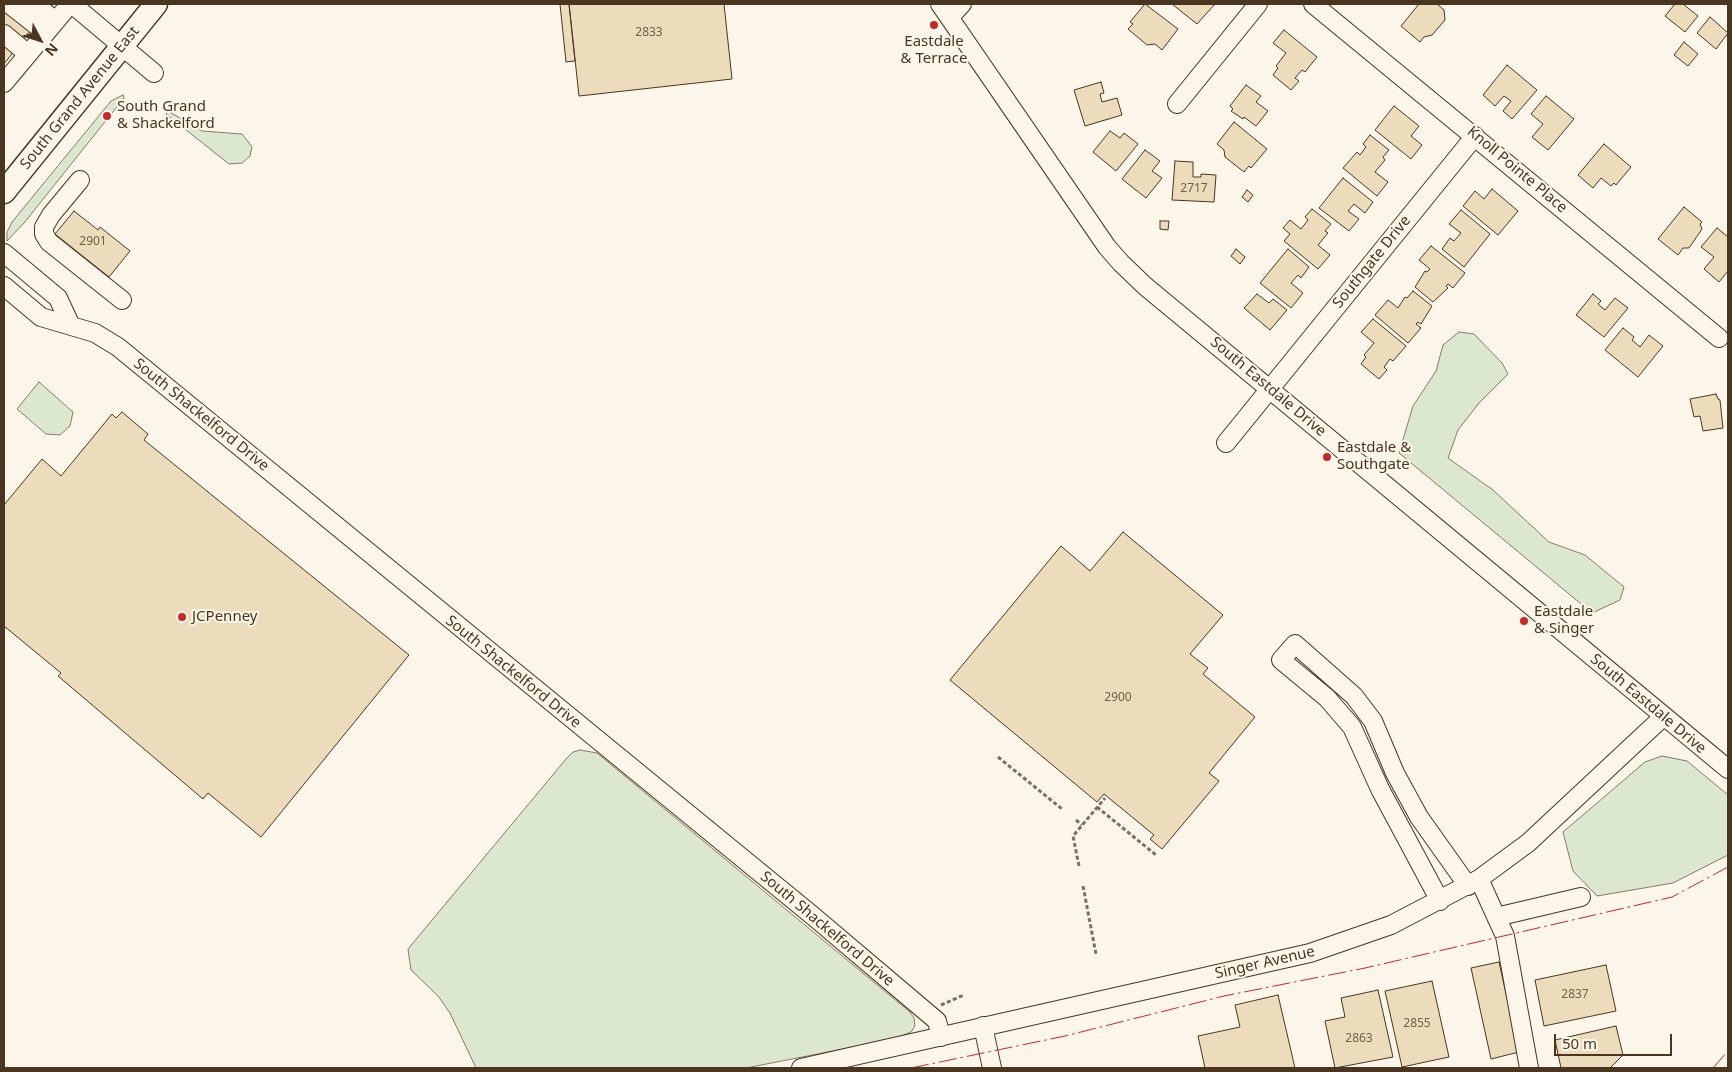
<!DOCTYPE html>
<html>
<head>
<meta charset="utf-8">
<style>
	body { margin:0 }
	#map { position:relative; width:1732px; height:1072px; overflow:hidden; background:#fbf6e9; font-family:"Noto Sans",sans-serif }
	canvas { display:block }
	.frame { position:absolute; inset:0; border:5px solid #4a3520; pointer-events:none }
	.north { position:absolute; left:15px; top:15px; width:50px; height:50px; -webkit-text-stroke:4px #fbf6e9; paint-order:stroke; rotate:130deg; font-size:14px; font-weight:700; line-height:20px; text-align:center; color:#4a3520 }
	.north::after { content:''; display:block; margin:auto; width:18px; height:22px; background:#4a3520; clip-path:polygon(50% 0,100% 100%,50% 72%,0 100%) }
	.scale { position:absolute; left:1554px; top:1034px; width:118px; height:22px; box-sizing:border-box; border:2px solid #4a3520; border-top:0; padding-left:6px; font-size:15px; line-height:18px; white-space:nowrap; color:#4a3520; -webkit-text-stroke:4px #fbf6e9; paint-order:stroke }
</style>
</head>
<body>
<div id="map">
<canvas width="1732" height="1072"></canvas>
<div class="frame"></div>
<div class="north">N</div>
<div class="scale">50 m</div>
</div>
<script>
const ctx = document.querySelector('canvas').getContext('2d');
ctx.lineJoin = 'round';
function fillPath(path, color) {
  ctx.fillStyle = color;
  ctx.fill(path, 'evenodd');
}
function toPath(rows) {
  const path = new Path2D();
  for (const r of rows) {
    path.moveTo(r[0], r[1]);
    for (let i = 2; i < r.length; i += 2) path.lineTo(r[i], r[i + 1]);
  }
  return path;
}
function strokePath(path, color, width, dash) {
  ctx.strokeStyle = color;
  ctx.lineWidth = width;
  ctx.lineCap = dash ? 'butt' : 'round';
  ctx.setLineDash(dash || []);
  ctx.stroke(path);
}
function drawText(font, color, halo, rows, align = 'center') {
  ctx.font = font + ' "Noto Sans",sans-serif';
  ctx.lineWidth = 4;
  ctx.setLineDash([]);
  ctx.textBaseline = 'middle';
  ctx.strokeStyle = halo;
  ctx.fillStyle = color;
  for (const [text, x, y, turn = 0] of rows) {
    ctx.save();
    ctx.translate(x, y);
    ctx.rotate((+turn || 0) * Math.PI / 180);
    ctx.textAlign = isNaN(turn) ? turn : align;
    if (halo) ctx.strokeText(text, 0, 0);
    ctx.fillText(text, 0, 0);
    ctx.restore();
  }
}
const green = toPath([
	[123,95,124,98,24,223,7,241,7,232,12,222,111,101,123,95],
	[168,111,202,131,242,134,252,147,250,156,242,163,229,164,166,114,168,111],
	[1459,332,1474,334,1502,363,1508,374,1479,403,1458,430,1448,458,1493,490,1549,542,1585,555,1624,587,1620,600,1592,613,1399,453,1413,406,1436,371,1443,345,1459,332],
	[39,382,73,412,70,426,60,435,46,434,17,409,39,382],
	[580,750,597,753,910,1012,914,1018,915,1026,911,1032,894,1039,746,1068,476,1068,450,1013,438,996,411,970,408,949,566,759,573,752,580,750],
	[1662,756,1687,761,1728,795,1728,855,1673,883,1597,896,1573,871,1563,832,1645,762,1662,756]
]);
const building = toPath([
	[560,4,569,4,575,61,566,62,560,4],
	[569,4,724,4,732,79,579,96,569,4],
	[1145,4,1178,29,1162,50,1155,44,1147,45,1128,29,1133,24,1130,22,1145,4],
	[1172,4,1215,4,1197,24,1172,4],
	[1419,4,1437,4,1444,10,1445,20,1432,35,1424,37,1420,42,1401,26,1419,4],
	[1675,4,1683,4,1698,16,1685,32,1665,16,1675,4],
	[4,9,30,31,4,64,4,9],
	[1710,17,1728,33,1716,49,1697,33,1710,17],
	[1284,30,1317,57,1305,72,1302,70,1295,78,1299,81,1291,90,1273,75,1278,68,1276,66,1286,53,1273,43,1284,30],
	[1684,42,1698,54,1688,66,1674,55,1684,42],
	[1507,65,1537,90,1512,119,1503,111,1511,101,1504,96,1495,106,1483,95,1507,65],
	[1101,82,1104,93,1100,94,1102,102,1117,98,1122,115,1085,126,1074,90,1101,82],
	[1246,85,1261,96,1256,102,1268,111,1256,126,1244,117,1243,119,1231,111,1233,109,1230,106,1246,85],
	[1546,96,1574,119,1548,150,1532,137,1543,124,1531,114,1546,96],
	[1394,106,1419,126,1411,136,1422,145,1411,159,1375,130,1394,106],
	[1234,122,1267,149,1251,168,1249,166,1244,172,1225,157,1224,150,1217,144,1234,122],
	[1110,131,1120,138,1124,133,1138,144,1116,171,1093,152,1110,131],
	[1370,135,1389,150,1383,157,1385,160,1375,172,1388,182,1377,196,1343,168,1357,152,1360,155,1366,147,1363,144,1370,135],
	[1604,144,1631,167,1616,185,1614,183,1611,186,1601,178,1593,188,1578,175,1604,144],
	[1145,150,1160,161,1152,171,1162,178,1146,198,1122,179,1145,150],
	[1175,161,1193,162,1193,177,1201,177,1201,174,1216,175,1214,202,1172,200,1175,161],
	[1343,178,1373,202,1365,213,1354,204,1348,211,1359,219,1349,231,1319,208,1343,178],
	[1492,189,1518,211,1498,235,1463,206,1475,191,1484,199,1492,189],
	[1247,190,1253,195,1248,202,1242,197,1247,190],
	[1684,207,1702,222,1700,224,1702,229,1689,248,1683,248,1678,255,1658,239,1684,207],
	[1312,209,1331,224,1325,231,1328,233,1318,245,1330,255,1318,269,1284,241,1290,234,1283,228,1290,220,1301,229,1308,220,1305,217,1312,209],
	[1461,210,1490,234,1464,267,1442,249,1450,238,1454,241,1461,233,1449,224,1461,210],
	[74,211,98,230,100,227,130,251,109,277,55,234,74,211],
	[1160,221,1169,221,1168,230,1160,229,1160,221],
	[1717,228,1728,237,1728,271,1719,282,1704,269,1714,257,1701,247,1717,228],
	[1431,246,1465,273,1453,288,1448,284,1446,286,1448,288,1433,302,1415,287,1425,271,1427,272,1430,269,1419,260,1431,246],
	[1236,249,1245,257,1240,264,1231,256,1236,249],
	[1288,249,1309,267,1301,278,1298,275,1291,283,1303,293,1291,308,1260,283,1288,249],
	[1413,291,1432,306,1421,324,1418,322,1416,324,1421,328,1408,343,1375,315,1388,300,1398,308,1405,297,1407,298,1413,291],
	[1257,294,1269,303,1273,299,1287,310,1270,330,1244,308,1257,294],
	[1593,294,1601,301,1598,304,1605,310,1615,298,1628,308,1604,337,1576,315,1593,294],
	[1373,319,1406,346,1393,361,1390,359,1384,367,1387,370,1379,379,1361,364,1366,357,1364,355,1374,343,1361,332,1373,319],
	[1623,328,1634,337,1632,340,1640,347,1649,335,1663,346,1638,377,1605,350,1623,328],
	[1716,394,1718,399,1720,400,1723,428,1703,431,1700,416,1694,417,1690,399,1716,394],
	[122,412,148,434,144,440,409,655,261,837,208,793,203,799,58,676,61,673,4,626,4,505,42,459,61,476,112,414,116,418,122,412],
	[1123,532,1223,615,1190,654,1208,668,1203,674,1255,717,1209,773,1219,781,1162,849,1150,839,1154,835,1104,794,1097,802,950,680,1061,546,1090,571,1123,532],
	[1499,962,1519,1052,1491,1059,1471,968,1499,962],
	[1606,965,1616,1011,1544,1026,1535,980,1606,965],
	[1432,981,1449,1057,1402,1067,1385,991,1432,981],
	[1378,990,1393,1057,1335,1068,1325,1021,1345,1017,1341,998,1378,990],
	[1278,995,1295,1068,1205,1068,1198,1036,1240,1027,1235,1005,1278,995],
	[1616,1026,1623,1055,1610,1068,1561,1068,1555,1040,1616,1026]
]);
const path = toPath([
	[998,757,1062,809],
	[1097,807,1156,855],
	[1076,820,1082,825],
	[1079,866,1073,836,1105,798],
	[1083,886,1096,954],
	[941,1005,964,995]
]);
const minor = toPath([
	[9,4,46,33],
	[34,4,56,21],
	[72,4,154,73],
	[940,4,1107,247,1121,263,1145,286,1728,769],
	[1313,4,1719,338],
	[950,17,962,4],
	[4,34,28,54],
	[4,83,70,4],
	[1177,104,1258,4],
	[80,180,51,215,44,227,44,234,49,242,122,300],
	[4,253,58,298,70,324],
	[4,286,41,317,95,333,118,347,813,916,937,1021,941,1037],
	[1226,443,1475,136],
	[1479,879,1505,936,1529,1068],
	[1440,901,1380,789,1352,727,1327,698,1281,660,1295,644,1354,696,1373,721,1395,773,1419,817,1468,886],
	[1496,917,1581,897],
	[983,1026,992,1068],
	[801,1068,1310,953,1391,925,1479,879,1528,843,1663,717]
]);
const major = toPath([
	[4,192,156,4]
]);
const power = toPath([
	[911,1068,1065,1036,1224,996,1365,968,1672,897,1728,867],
	[1713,1068,1728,1051]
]);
const markers = [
	[934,25,5,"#c62828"],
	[107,116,5,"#c62828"],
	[1327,457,5,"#c62828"],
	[182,617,5,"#c62828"],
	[1524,621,5,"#c62828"]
];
const numberNames = [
	["2833",649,33],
	["2717",1194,189],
	["2901",93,242],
	["2900",1118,698],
	["2837",1575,995],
	["2855",1417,1024],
	["2863",1359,1039]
];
const poiNames = [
	["Eastdale",934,42,"center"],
	["& Terrace",934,59,"center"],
	["South Grand",117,107],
	["& Shackelford",117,124],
	["Eastdale &",1337,448],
	["Southgate",1337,465],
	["Eastdale",1534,612],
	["& Singer",1534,629],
	["JCPenney",192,617]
];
const streetNames = [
	["South Grand Avenue East",80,98,-51],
	["Knoll Pointe Place",1517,170,40],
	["Southgate Drive",1372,262,-51],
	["South Eastdale Drive",1268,387,40],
	["South Shackelford Drive",201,415,39],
	["South Shackelford Drive",513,672,39],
	["South Eastdale Drive",1648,704,40],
	["South Shackelford Drive",827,929,40],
	["Singer Avenue",1265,963,-13]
];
fillPath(green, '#dce7d0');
strokePath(green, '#887966', 1);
fillPath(building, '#ecdcbc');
strokePath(building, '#4a3520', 1);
strokePath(minor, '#4a3520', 20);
strokePath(major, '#4a3520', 25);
strokePath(path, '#7f6f5c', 3, [4, 2.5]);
strokePath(minor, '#fbf6e9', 18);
strokePath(major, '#fbf6e9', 22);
strokePath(power, '#c62828', 1, [18, 4, 2.5, 4]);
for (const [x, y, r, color] of markers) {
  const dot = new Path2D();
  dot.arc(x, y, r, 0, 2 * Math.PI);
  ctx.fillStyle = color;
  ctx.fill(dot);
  strokePath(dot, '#fbf6e9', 2);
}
drawText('12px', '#725f47', null, numberNames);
drawText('15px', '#4a3520', '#fbf6e9', poiNames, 'left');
drawText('15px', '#4a3520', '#fbf6e9', streetNames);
</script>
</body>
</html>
